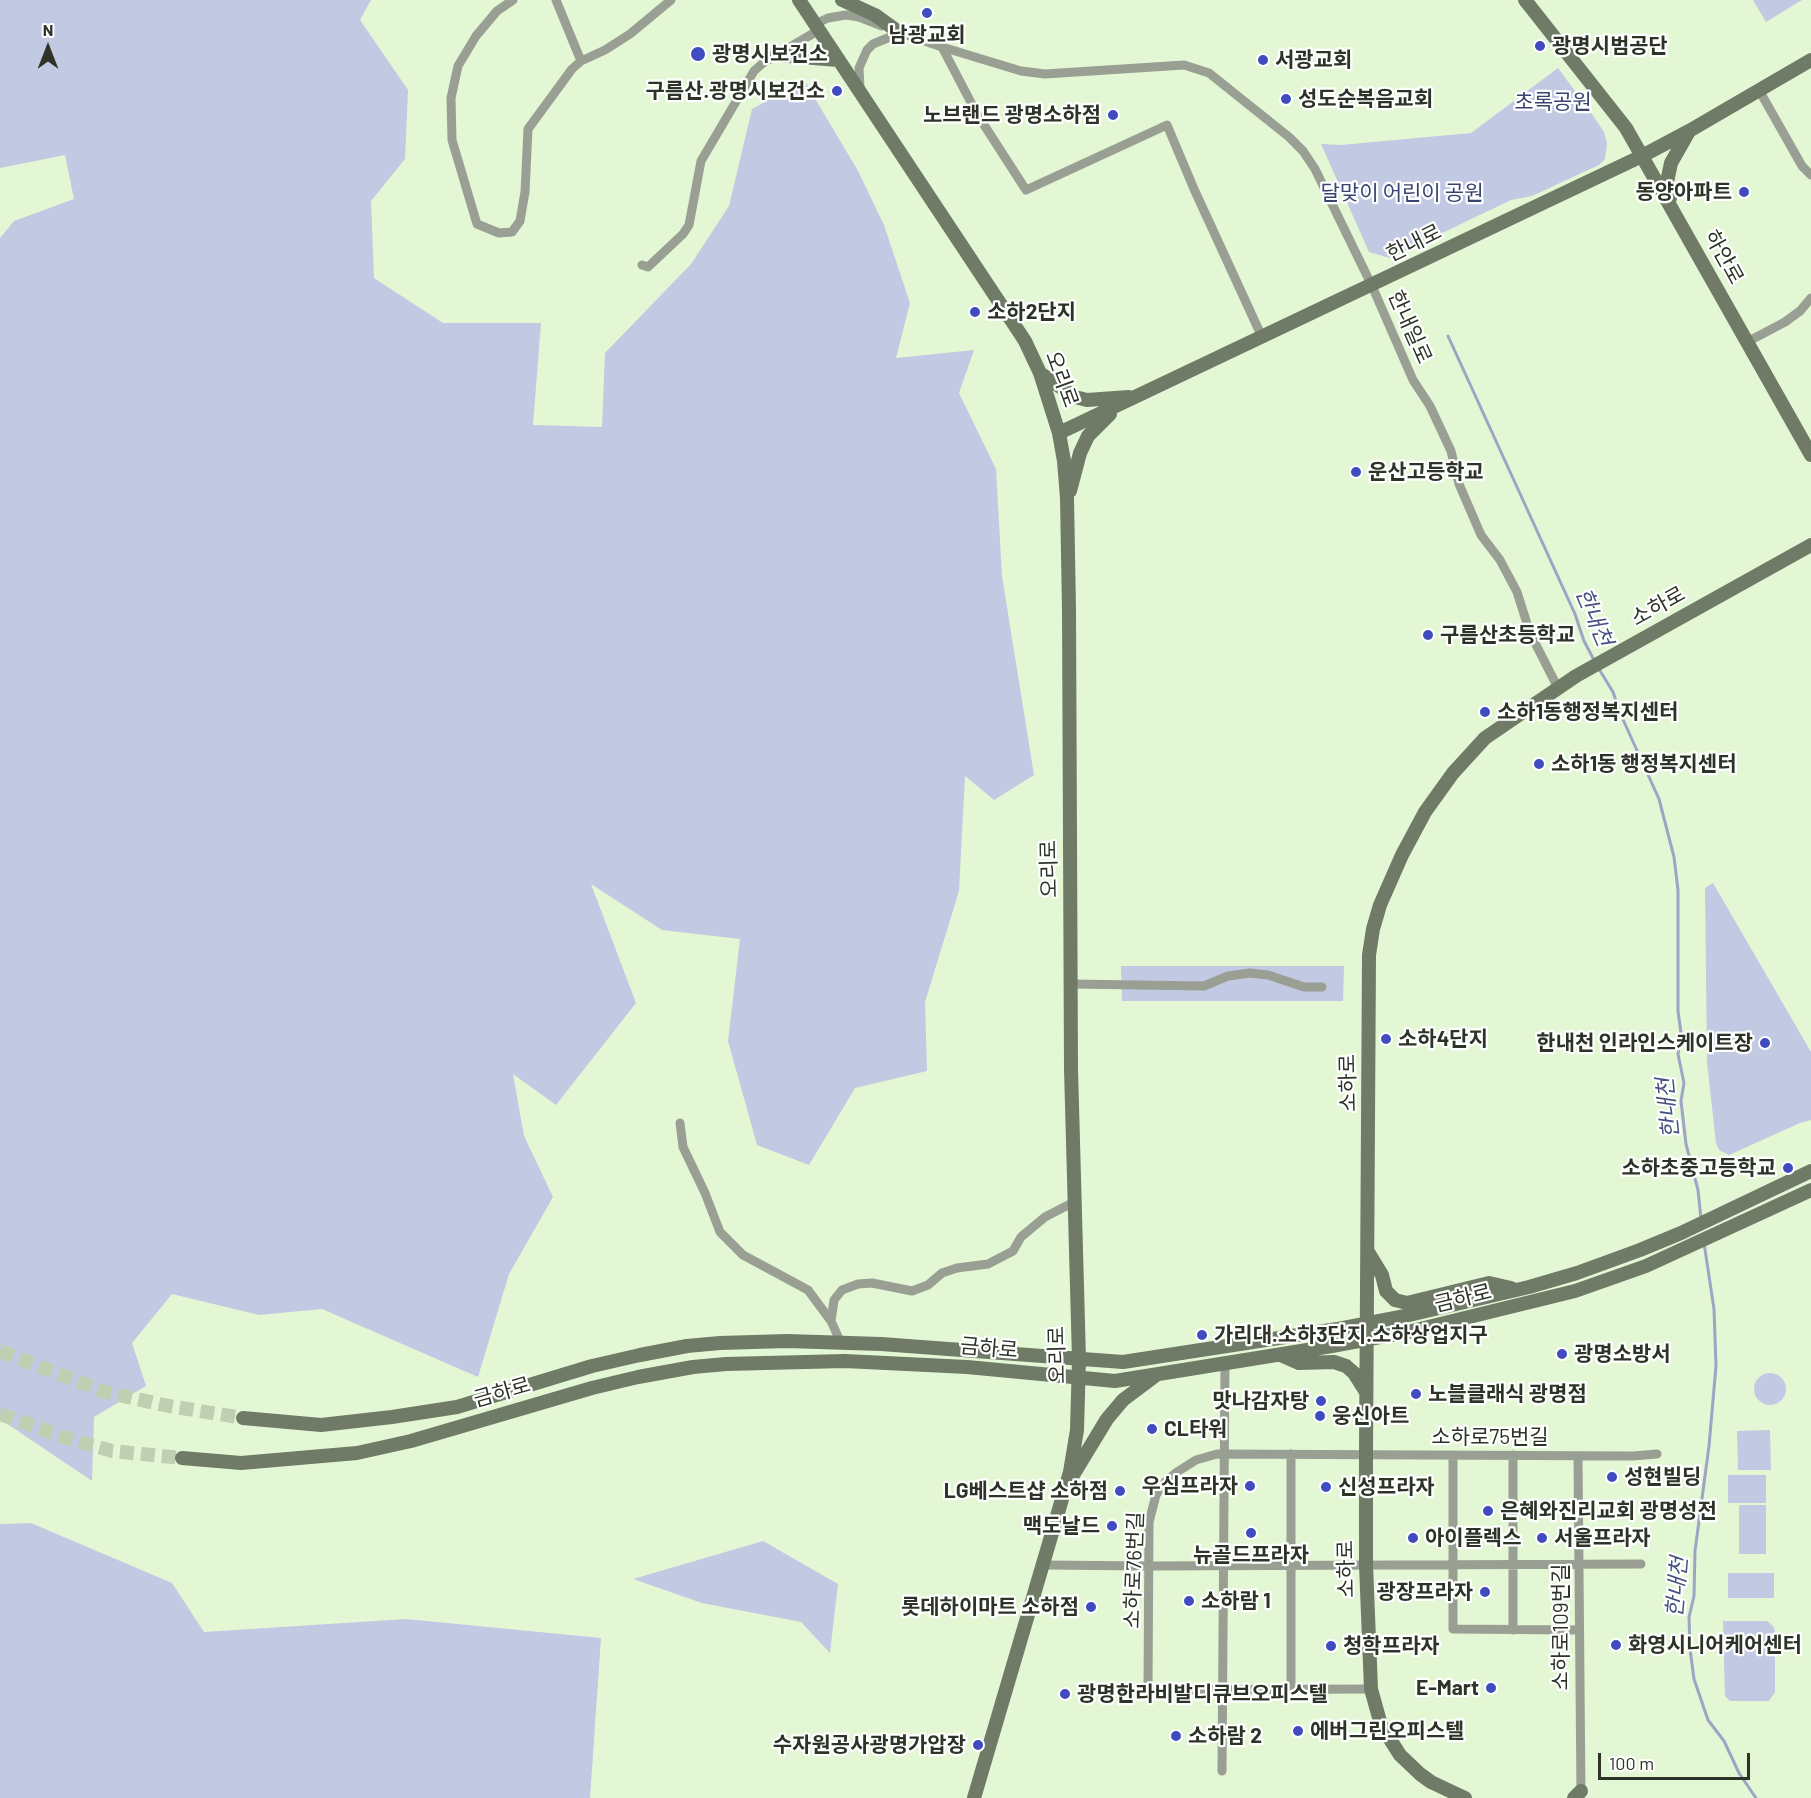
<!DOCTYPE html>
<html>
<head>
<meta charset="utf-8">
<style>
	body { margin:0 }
	#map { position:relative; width:1811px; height:1798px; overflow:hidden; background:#e3f7d5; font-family:Barlow,sans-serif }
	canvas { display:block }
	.north { position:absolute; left:18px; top:18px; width:60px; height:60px; -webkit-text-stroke:4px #fff; paint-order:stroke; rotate:0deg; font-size:16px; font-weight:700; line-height:24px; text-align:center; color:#2d3427 }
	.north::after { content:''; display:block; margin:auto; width:21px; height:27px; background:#2d3427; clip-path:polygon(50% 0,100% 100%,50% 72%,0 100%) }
	.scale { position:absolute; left:1598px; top:1753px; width:152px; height:27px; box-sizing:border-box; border:3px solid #2d3427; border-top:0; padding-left:8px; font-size:18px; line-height:21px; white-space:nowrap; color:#2d3427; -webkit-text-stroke:4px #fff; paint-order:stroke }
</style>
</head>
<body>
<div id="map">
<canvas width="1811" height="1798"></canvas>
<div class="north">N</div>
<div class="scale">100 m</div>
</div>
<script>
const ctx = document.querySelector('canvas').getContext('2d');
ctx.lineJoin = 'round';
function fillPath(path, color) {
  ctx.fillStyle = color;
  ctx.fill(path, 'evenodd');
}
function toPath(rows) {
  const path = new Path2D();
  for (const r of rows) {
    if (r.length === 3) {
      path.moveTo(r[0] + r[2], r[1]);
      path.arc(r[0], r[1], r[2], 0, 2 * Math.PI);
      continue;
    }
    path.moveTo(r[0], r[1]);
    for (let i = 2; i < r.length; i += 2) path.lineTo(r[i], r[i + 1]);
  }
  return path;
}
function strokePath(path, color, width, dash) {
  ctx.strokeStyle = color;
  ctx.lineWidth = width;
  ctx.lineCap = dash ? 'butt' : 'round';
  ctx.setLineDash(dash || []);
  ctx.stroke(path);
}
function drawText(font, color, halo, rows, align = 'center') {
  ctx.font = font + ' Barlow,"Noto Sans KR",sans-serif';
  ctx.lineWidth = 4.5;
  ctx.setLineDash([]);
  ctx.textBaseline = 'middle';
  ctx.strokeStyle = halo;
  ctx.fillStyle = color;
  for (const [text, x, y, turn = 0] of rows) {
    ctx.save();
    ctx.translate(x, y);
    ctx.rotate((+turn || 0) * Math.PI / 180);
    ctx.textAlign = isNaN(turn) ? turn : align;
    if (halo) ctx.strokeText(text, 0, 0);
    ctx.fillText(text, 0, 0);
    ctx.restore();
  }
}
const green = toPath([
	[0,0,371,0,360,20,408,90,405,159,371,201,374,278,443,323,541,323,533,425,602,427,605,353,691,264,729,206,752,109,804,80,858,171,884,225,910,303,896,358,974,350,959,393,996,469,1002,576,1034,775,994,800,965,776,959,891,925,1002,927,1071,855,1088,809,1165,757,1145,728,1041,740,939,662,930,591,884,636,1003,556,1105,513,1074,524,1136,553,1197,509,1274,478,1377,322,1309,259,1315,172,1294,132,1343,146,1386,94,1417,92,1481,0,1419,0,238,14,221,74,199,65,155,0,168],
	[1753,0,1802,0,1766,22],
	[1558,68,1592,114,1604,132,1607,143,1605,159,1599,165,1532,196,1511,200,1390,258,1369,252,1321,144,1341,145,1471,133],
	[1713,883,1811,1052,1811,1120,1800,1123,1729,1155,1719,1150,1716,1143,1707,1062,1705,888],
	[1121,966,1344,966,1343,1001,1122,1001],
	[1770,1389,16],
	[1770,1430,1771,1470,1738,1470,1737,1431],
	[1728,1475,1766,1475,1766,1503,1728,1503],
	[1739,1505,1766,1505,1766,1554,1739,1554],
	[31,1523,172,1583,204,1632,406,1619,601,1638,590,1798,0,1798,0,1524],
	[763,1541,838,1584,830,1653,801,1622,702,1603,633,1579],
	[1728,1573,1774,1573,1774,1598,1728,1598],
	[1723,1621,1767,1621,1773,1626,1775,1631,1775,1692,1769,1701,1730,1701,1725,1696]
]);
const stream = toPath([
	[1448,336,1575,614,1584,641,1594,660],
	[1599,669,1613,692,1620,713,1659,799,1674,857,1678,890,1678,1011,1681,1033,1678,1054,1684,1083,1681,1101,1686,1144,1698,1190,1701,1219],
	[1704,1243,1714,1309,1716,1366,1709,1446,1695,1551,1694,1596,1689,1617,1690,1649,1694,1679,1708,1720,1724,1741,1739,1773,1756,1798]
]);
const secondaryTunnel = toPath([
	[0,1351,105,1392,169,1406,243,1418],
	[0,1414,67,1438,112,1451,182,1458]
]);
const street = toPath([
	[513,0,497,11,476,36,458,66,451,98,452,140,477,224,499,233,512,232,520,221,525,192,528,129,572,69,581,61],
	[556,0,581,61,605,50,630,34,671,0],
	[815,24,828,18,846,15,859,17,882,26],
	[895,31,942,47,1021,71,1045,74,1184,65,1209,73,1289,137,1303,151,1315,169,1372,286,1413,380,1430,406,1451,451,1459,484,1481,535,1500,560,1517,592,1530,633,1558,688],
	[942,47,977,114,1026,190,1167,125,1194,189,1262,337],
	[860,88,859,68,867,50,873,44,900,33],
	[1759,90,1802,166,1811,175],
	[642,265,648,267,683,234,689,225,701,161,754,71,763,63,819,30],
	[1747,342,1785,322,1800,311,1811,298],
	[1071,984,1204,986,1228,976,1250,973,1268,975,1304,987,1322,987],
	[680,1123,683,1147,705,1193,720,1232,743,1255,808,1290,831,1321,834,1300,842,1290,858,1284,872,1283,912,1291,928,1285,942,1273,957,1268,988,1264,1013,1251,1021,1237,1045,1217,1074,1202],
	[831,1321,841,1343],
	[1291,1454,1291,1689],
	[1453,1455,1453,1629,1579,1630],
	[1578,1456,1581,1795],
	[1043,1565,1149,1566,1641,1564],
	[1513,1630,1513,1455],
	[1371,1689,1148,1690,1149,1522,1156,1495,1164,1483,1177,1472,1196,1460,1217,1454,1633,1456,1657,1454],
	[1222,1771,1225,1363]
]);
const secondary = toPath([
	[799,0,1025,341,1040,373,1059,433,1064,461,1067,498,1069,610,1071,1069,1079,1359,1077,1430,1070,1472,974,1798],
	[842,0,875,15,900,33],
	[1525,0,1626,128,1811,455],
	[776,55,838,60],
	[1670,198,1666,187,1671,163,1688,133],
	[1040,373,1075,397,1087,400,1129,397],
	[1059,433,1642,156,1689,131,1811,60],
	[1070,491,1080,453,1088,436,1110,414],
	[1368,1252,1382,1275,1386,1291,1395,1300,1407,1303,1489,1283,1511,1288],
	[1281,1355,1299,1363,1334,1362,1346,1366,1354,1373,1366,1392],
	[243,1418,321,1425,392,1417,457,1407,592,1366,640,1355,687,1346,720,1343,787,1341,881,1344,1123,1362,1337,1329,1409,1315,1529,1287,1577,1273,1640,1250,1681,1233,1811,1171],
	[182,1458,241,1463,357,1453,411,1441,592,1388,638,1377,693,1367,726,1364,845,1361,967,1367,1115,1381,1332,1346,1412,1331,1575,1291,1646,1266,1811,1190],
	[1073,1475,1107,1419,1123,1400,1155,1376],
	[1465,1798,1431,1782,1420,1774,1400,1755,1381,1725,1371,1689,1366,1565,1366,1455,1369,955,1373,929,1380,905,1402,855,1425,812,1453,773,1485,738,1576,676,1811,545],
	[1574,1798,1581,1791]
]);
const markers = [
	[927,13,6,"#3f4bbf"],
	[1540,46,6,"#3f4bbf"],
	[698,54,8,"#3f4bbf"],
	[1263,60,6,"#3f4bbf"],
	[837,91,6,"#3f4bbf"],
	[1286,99,6,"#3f4bbf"],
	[1113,115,6,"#3f4bbf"],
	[1744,192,6,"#3f4bbf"],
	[975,312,6,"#3f4bbf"],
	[1356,472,6,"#3f4bbf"],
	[1428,635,6,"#3f4bbf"],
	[1485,712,6,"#3f4bbf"],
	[1539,764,6,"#3f4bbf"],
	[1386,1039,6,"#3f4bbf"],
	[1765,1043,6,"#3f4bbf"],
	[1788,1168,6,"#3f4bbf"],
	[1202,1335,6,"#3f4bbf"],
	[1562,1354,6,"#3f4bbf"],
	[1416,1394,6,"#3f4bbf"],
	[1321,1401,6,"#3f4bbf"],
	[1320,1416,6,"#3f4bbf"],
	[1152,1429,6,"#3f4bbf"],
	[1612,1477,6,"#3f4bbf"],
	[1250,1486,6,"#3f4bbf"],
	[1326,1487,6,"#3f4bbf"],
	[1120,1491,6,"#3f4bbf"],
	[1488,1511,6,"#3f4bbf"],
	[1112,1526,6,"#3f4bbf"],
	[1251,1533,6,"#3f4bbf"],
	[1413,1538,6,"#3f4bbf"],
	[1542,1538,6,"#3f4bbf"],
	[1485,1592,6,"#3f4bbf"],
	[1189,1601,6,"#3f4bbf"],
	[1091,1607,6,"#3f4bbf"],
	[1616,1645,6,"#3f4bbf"],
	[1331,1646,6,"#3f4bbf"],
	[1491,1688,6,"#3f4bbf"],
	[1065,1694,6,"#3f4bbf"],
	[1298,1731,6,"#3f4bbf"],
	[1176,1736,6,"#3f4bbf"],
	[978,1745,6,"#3f4bbf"]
];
const poiNames = [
	["남광교회",927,35,"center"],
	["광명시범공단",1552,46],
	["광명시보건소",712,54],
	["서광교회",1275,60],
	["구름산.광명시보건소",825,91,"right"],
	["성도순복음교회",1298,99],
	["노브랜드 광명소하점",1101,115,"right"],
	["동양아파트",1732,192,"right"],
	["소하2단지",987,312],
	["운산고등학교",1368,472],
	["구름산초등학교",1440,635],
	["소하1동행정복지센터",1497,712],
	["소하1동 행정복지센터",1551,764],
	["소하4단지",1398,1039],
	["한내천 인라인스케이트장",1753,1043,"right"],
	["소하초중고등학교",1776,1168,"right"],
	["가리대.소하3단지.소하상업지구",1214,1335],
	["광명소방서",1574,1354],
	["노블클래식 광명점",1428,1394],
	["맛나감자탕",1309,1401,"right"],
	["웅신아트",1332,1416],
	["CL타워",1164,1429],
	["성현빌딩",1624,1477],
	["우심프라자",1238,1486,"right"],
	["신성프라자",1338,1487],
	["LG베스트샵 소하점",1108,1491,"right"],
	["은혜와진리교회 광명성전",1500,1511],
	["맥도날드",1100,1526,"right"],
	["아이플렉스",1425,1538],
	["서울프라자",1554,1538],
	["뉴골드프라자",1251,1555,"center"],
	["광장프라자",1473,1592,"right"],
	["소하람 1",1201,1601],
	["롯데하이마트 소하점",1079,1607,"right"],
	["화영시니어케어센터",1628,1645],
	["청학프라자",1343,1646],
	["E-Mart",1479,1688,"right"],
	["광명한라비발디큐브오피스텔",1077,1694],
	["에버그린오피스텔",1310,1731],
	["소하람 2",1188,1736],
	["수자원공사광명가압장",966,1745,"right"]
];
const parkNames = [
	["초록공원",1553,102],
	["달맞이 어린이 공원",1402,193]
];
const streetNames = [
	["한내로",1414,243,-26],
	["하안로",1724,257,61],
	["한내일로",1410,327,66],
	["오리로",1062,379,70],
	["소하로",1658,606,-29],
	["오리로",1049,869,-91],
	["소하로",1348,1083,-91],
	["금하로",1463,1298,-14],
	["금하로",989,1348,5],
	["오리로",1057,1355,-91],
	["금하로",502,1392,-16],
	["소하로75번길",1490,1437],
	["소하로",1346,1569,-91],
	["소하로76번길",1134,1570,-88],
	["소하로109번길",1561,1627,-90]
];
const waterNames = [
	["한내천",1594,617,67],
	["한내천",1668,1108,-96],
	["한내천",1677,1587,-85]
];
fillPath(green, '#c1c9e3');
strokePath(stream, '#9ca5c3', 3);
strokePath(secondaryTunnel, '#bfd0b2', 14, [14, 7]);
strokePath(street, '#99a093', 9);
strokePath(secondary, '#6f7a67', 14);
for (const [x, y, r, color] of markers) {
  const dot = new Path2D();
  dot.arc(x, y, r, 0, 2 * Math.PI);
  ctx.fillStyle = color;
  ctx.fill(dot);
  strokePath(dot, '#fff', 2);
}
drawText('bold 21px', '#2d3427', '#fff', poiNames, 'left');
drawText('21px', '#3a4470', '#fff', parkNames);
drawText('21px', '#2d3427', '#fff', streetNames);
drawText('italic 22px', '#485280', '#fff', waterNames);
</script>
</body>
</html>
